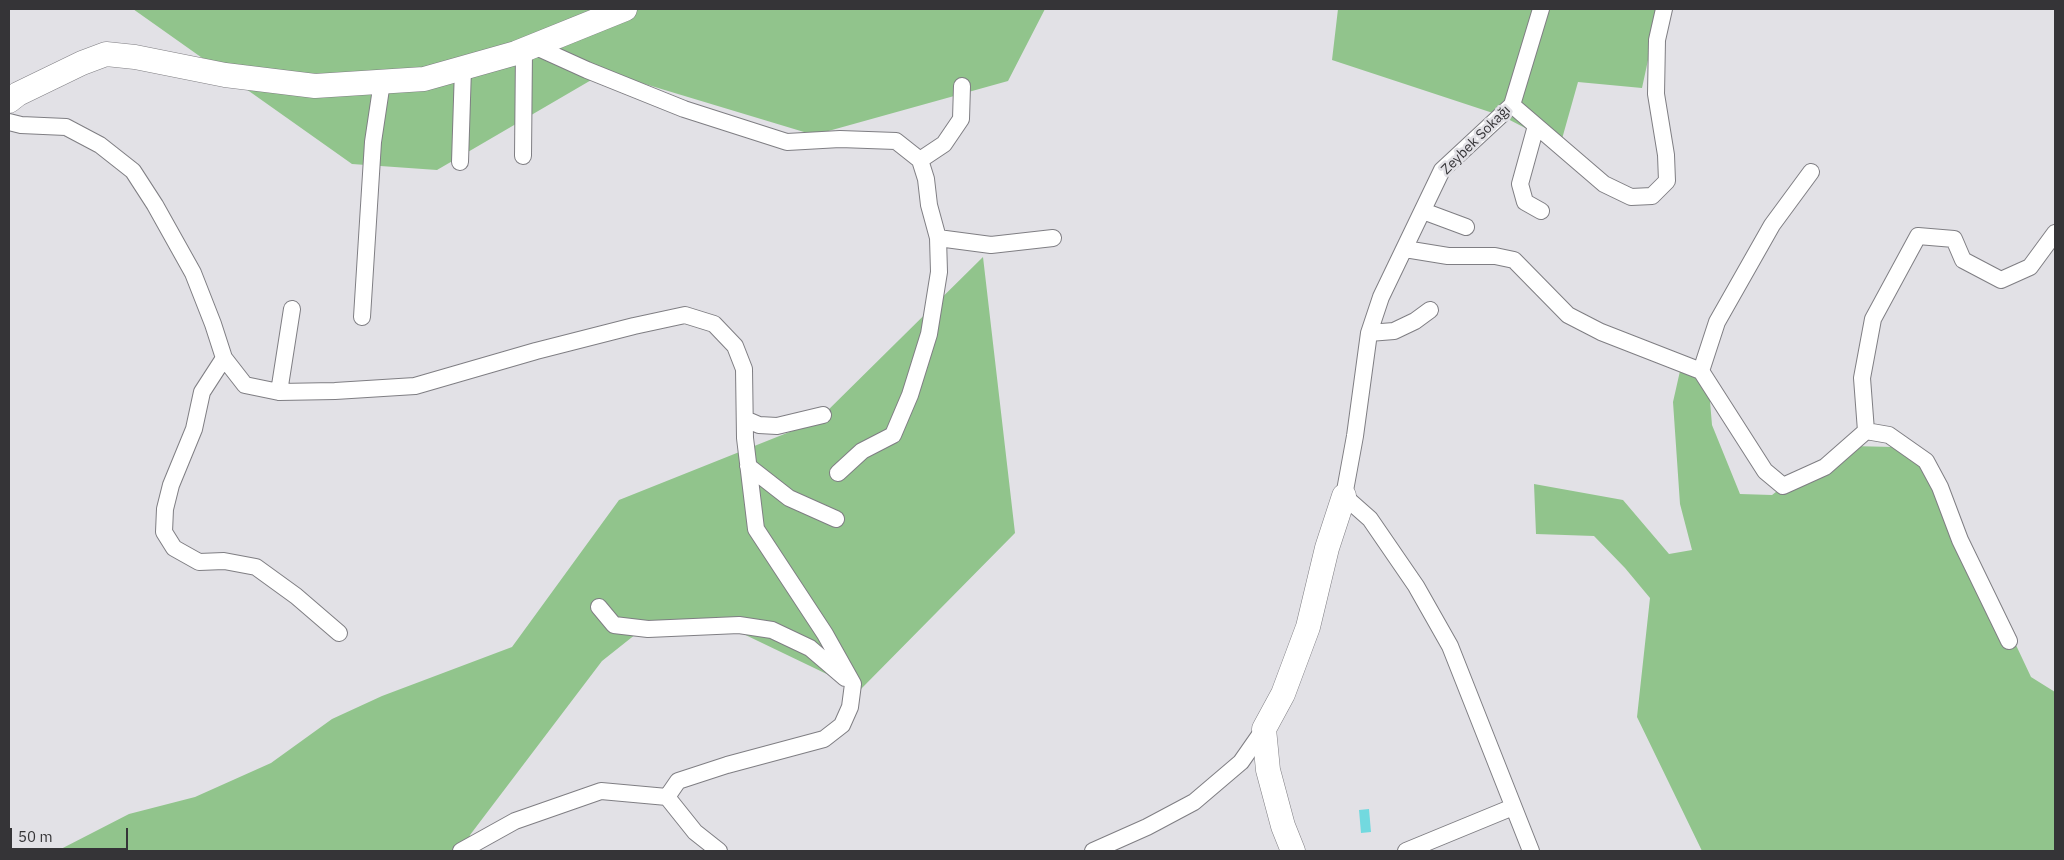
<!DOCTYPE html>
<html>
<head>
<meta charset="utf-8">
<style>
	body { margin:0 }
	#map { position:relative; width:2064px; height:860px; overflow:hidden; background:#e2e1e6; font-family:"IBM Plex Sans",sans-serif }
	canvas { display:block }
	.frame { position:absolute; inset:0; border:10px solid #353437; pointer-events:none }
	.scale { position:absolute; left:10px; top:828px; width:118px; height:22px; box-sizing:border-box; border:2px solid #353437; border-top:0; padding-left:6px; font-size:15px; line-height:18px; white-space:nowrap; color:#353437; -webkit-text-stroke:4px #e2e1e6; paint-order:stroke }
</style>
</head>
<body>
<div id="map">
<canvas width="2064" height="860"></canvas>
<div class="frame"></div>
<div class="scale">50 m</div>
</div>
<script>
const ctx = document.querySelector('canvas').getContext('2d');
ctx.lineJoin = 'round';
function fillPath(path, color) {
  ctx.fillStyle = color;
  ctx.fill(path, 'evenodd');
}
function toPath(rows) {
  const path = new Path2D();
  for (const r of rows) {
    path.moveTo(r[0], r[1]);
    for (let i = 2; i < r.length; i += 2) path.lineTo(r[i], r[i + 1]);
  }
  return path;
}
function strokePath(path, color, width, dash) {
  ctx.strokeStyle = color;
  ctx.lineWidth = width;
  ctx.lineCap = dash ? 'butt' : 'round';
  ctx.setLineDash(dash || []);
  ctx.stroke(path);
}
function drawText(font, color, halo, rows, align = 'center') {
  ctx.font = font + ' "IBM Plex Sans",sans-serif';
  ctx.lineWidth = 5;
  ctx.setLineDash([]);
  ctx.textBaseline = 'middle';
  ctx.strokeStyle = halo;
  ctx.fillStyle = color;
  for (const [text, x, y, turn = 0] of rows) {
    ctx.save();
    ctx.translate(x, y);
    ctx.rotate((+turn || 0) * Math.PI / 180);
    ctx.textAlign = isNaN(turn) ? turn : align;
    if (halo) ctx.strokeText(text, 0, 0);
    ctx.fillText(text, 0, 0);
    ctx.restore();
  }
}
const forest = toPath([
	[133,9,1045,9,1008,81,814,135,605,72,437,170,352,164],
	[1338,9,1659,9,1642,88,1578,82,1560,146,1502,116,1332,60],
	[983,257,1015,533,860,690,733,629,641,630,602,661,470,835,466,851,57,851,129,814,195,797,271,763,332,719,382,696,512,647,619,500,817,421],
	[1680,371,1708,377,1712,425,1740,494,1772,495,1815,462,1850,446,1894,447,1927,456,2031,677,2055,692,2055,851,1702,851,1637,717,1650,598,1625,568,1594,536,1536,534,1534,484,1623,500,1669,554,1692,550,1680,504,1673,402]
]);
const water = toPath([
	[1369,809,1371,832,1361,833,1359,810]
]);
const street = toPath([
	[534,46,587,70,684,109,787,142,840,139,896,141,920,160,926,179,929,205,938,238,939,272,929,334,910,395,893,435,862,451,838,473],
	[1512,105,1604,184,1631,197,1652,196,1667,181,1666,155,1656,94,1657,40,1664,9],
	[9,122,21,125,66,127,100,145,133,171,155,205,193,273,213,324,224,358,245,385,279,392,335,391,415,386,536,351,634,326,685,315,714,324,735,346,744,369,745,438,756,529,825,634,853,684,850,707,842,725,824,739,727,765,678,781,667,797,695,832,719,851],
	[1536,126,1520,184,1525,202,1541,211],
	[523,156,524,50],
	[920,160,944,144,961,119,962,86],
	[460,162,463,68],
	[1423,211,1466,227],
	[938,238,991,245,1053,238],
	[1405,249,1448,256,1495,256,1514,260,1568,315,1601,332,1701,371,1765,471,1783,486,1825,467,1866,431,1889,435,1926,461,1940,487,1960,540,2009,641],
	[362,317,373,142,382,82],
	[1369,333,1394,331,1415,321,1430,310],
	[224,358,202,392,194,429,171,485,165,509,164,532,174,548,199,562,224,561,256,567,296,596,339,633],
	[1701,371,1717,322,1772,225,1811,172],
	[279,392,292,309],
	[745,419,759,425,777,426,823,415],
	[1866,431,1862,378,1873,319,1918,236,1954,239,1963,260,2001,280,2030,267,2055,233],
	[748,466,789,498,836,519],
	[599,607,614,625,648,629,739,625,772,630,810,648,845,678],
	[461,851,515,821,601,791,667,797],
	[1093,851,1147,827,1194,802,1241,762,1264,729],
	[1406,851,1513,807],
	[1531,851,1450,646,1416,586,1370,519,1344,496,1355,436,1369,333,1381,297,1442,170,1512,105,1541,9]
]);
const secondary = toPath([
	[9,101,18,94,82,63,106,54,135,57,225,75,315,86,424,79,516,53,625,9],
	[1293,851,1283,826,1268,770,1264,729,1283,694,1308,627,1327,548,1344,496]
]);
const streetNames = [
	["Zeybek Sokağı",1476,140,-45]
];
fillPath(forest, '#91c48c');
fillPath(water, '#72d9df');
strokePath(street, '#7f7e83', 18);
strokePath(secondary, '#7f7e83', 25);
strokePath(street, '#fff', 16);
strokePath(secondary, '#fff', 24);
drawText('14px', '#353437', '#e2e1e6', streetNames);
</script>
</body>
</html>
